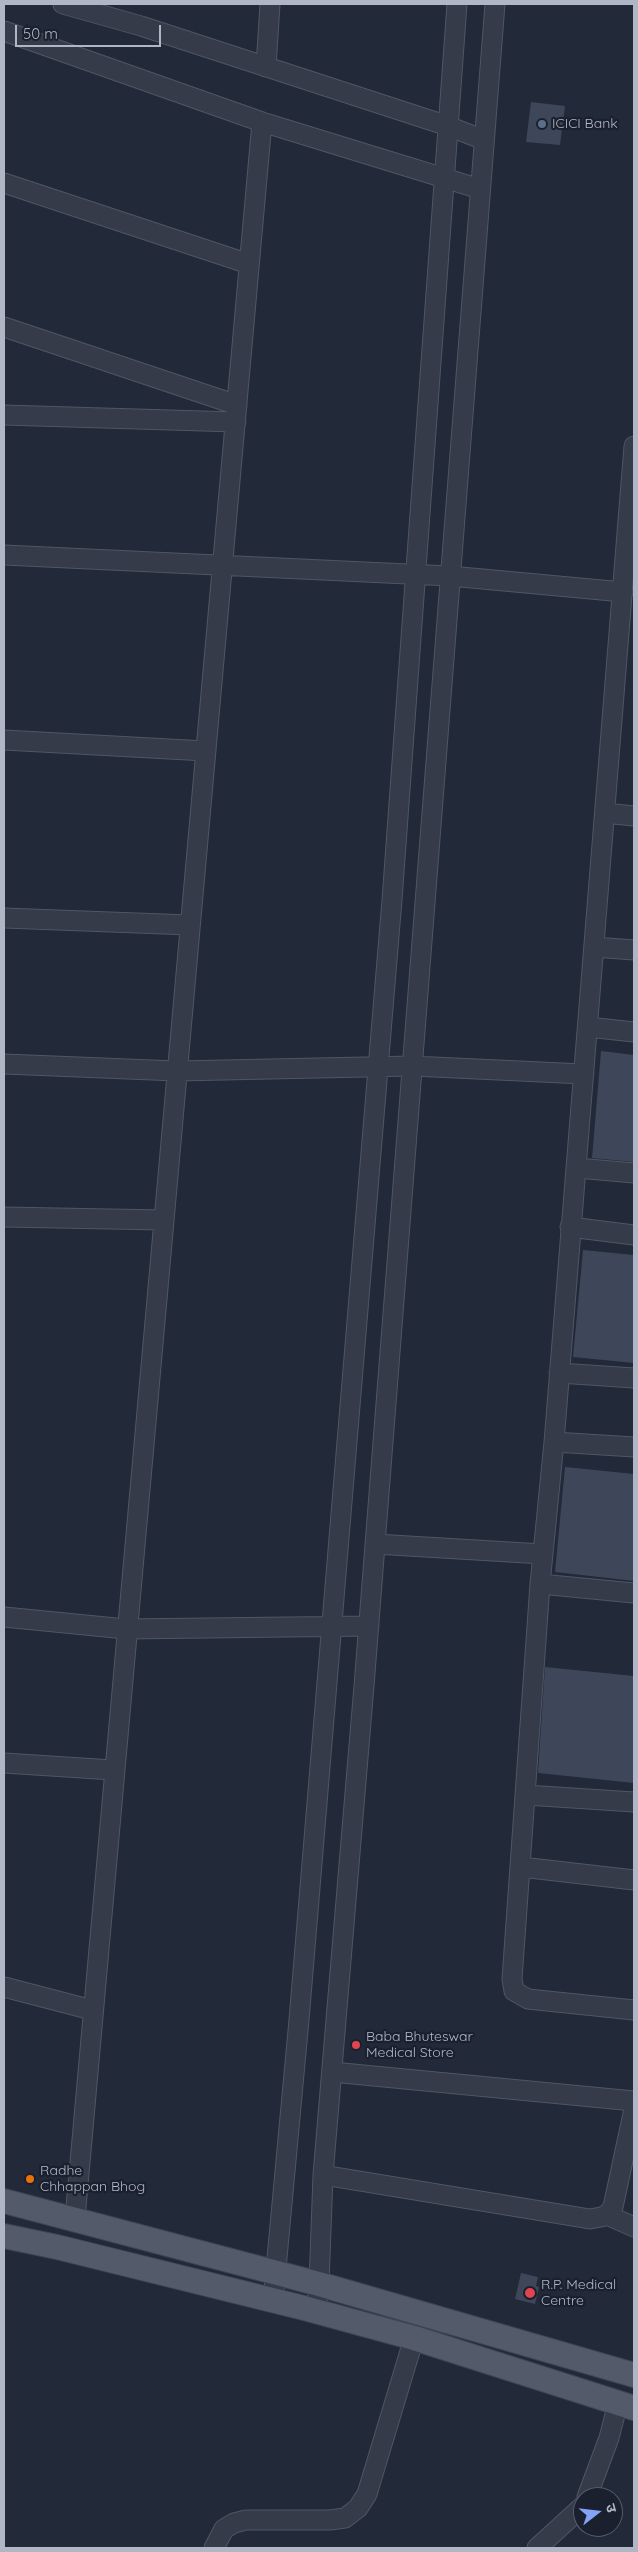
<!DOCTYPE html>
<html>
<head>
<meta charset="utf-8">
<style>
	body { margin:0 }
	#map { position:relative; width:638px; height:2552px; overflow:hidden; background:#222939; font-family:Quicksand,"Noto Sans Devanagari",sans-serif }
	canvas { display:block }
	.frame { position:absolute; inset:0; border:5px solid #b0b6c5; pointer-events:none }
	.north { position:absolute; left:573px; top:2487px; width:50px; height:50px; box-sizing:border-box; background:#1a202e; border:1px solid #565c6a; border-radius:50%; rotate:74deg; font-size:14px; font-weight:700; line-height:20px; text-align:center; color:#b0b6c5 }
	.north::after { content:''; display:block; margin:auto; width:18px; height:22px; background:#85a3f6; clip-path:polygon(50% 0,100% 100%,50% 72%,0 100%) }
	.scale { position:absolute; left:15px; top:25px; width:146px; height:22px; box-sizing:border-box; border:2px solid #b0b6c5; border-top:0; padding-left:6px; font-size:15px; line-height:18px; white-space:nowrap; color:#b0b6c5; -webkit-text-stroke:4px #1a202e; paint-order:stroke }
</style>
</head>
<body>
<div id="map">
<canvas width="638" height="2552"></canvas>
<div class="frame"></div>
<div class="north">उ</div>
<div class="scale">50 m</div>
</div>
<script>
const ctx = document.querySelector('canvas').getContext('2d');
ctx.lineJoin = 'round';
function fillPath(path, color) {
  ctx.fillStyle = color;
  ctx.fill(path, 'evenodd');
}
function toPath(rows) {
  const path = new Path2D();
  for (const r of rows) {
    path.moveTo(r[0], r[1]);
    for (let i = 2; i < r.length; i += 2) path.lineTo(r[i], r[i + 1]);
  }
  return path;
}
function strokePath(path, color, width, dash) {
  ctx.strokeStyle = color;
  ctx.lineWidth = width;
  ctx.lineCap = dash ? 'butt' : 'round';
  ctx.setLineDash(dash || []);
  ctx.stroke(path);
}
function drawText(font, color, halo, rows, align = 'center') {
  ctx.font = font + ' Quicksand,sans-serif';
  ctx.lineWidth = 4.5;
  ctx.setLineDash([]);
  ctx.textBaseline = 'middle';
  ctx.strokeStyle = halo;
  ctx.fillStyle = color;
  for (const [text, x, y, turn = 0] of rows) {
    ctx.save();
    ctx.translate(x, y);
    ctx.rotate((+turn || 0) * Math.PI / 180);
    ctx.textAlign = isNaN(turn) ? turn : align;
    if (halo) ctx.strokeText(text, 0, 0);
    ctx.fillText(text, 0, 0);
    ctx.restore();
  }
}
const building = toPath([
	[531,102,565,106,560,145,526,142],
	[601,1051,634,1055,634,1162,592,1158],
	[583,1250,634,1255,634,1363,573,1357],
	[565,1467,634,1474,634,1581,555,1572],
	[545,1667,634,1676,634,1783,538,1773],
	[521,2273,538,2277,536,2286,539,2287,535,2304,515,2299]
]);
const minor = toPath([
	[63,4,141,26,448,126,484,140],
	[4,31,262,122,480,189],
	[266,67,270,4],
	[4,183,249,264],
	[4,327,237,405],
	[4,415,236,422],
	[634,446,554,1442,540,1584,512,1979,514,1991,528,1999,634,2010],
	[4,555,450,576,623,592],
	[4,740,206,751],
	[605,813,634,816],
	[4,918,190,925],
	[594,947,634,950],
	[588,1027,634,1032],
	[4,1064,177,1071,412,1066,584,1074],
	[577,1168,634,1173],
	[4,1217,164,1220],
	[570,1227,634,1235],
	[559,1373,634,1378],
	[554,1442,634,1447],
	[375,1544,543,1554],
	[540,1584,634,1593],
	[4,1617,126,1629,369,1626],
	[4,1763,113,1770],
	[526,1795,634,1802],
	[521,1867,634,1880],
	[4,1987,92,2010],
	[332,2072,634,2101],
	[323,2175,590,2219,601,2217,607,2215,613,2207,634,2109],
	[607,2215,634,2227],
	[75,2218,262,122],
	[273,2301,299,2020,392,900,457,4],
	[316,2312,319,2284,323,2175,364,1686,495,4],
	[587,2497,609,2438,618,2403],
	[214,2548,224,2529,234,2523,246,2520,330,2520,345,2518,358,2508,367,2494,414,2338],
	[537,2548,583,2506]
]);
const major = toPath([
	[4,2201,319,2284,634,2375],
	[4,2236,57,2247,304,2308,414,2338,634,2408]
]);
const markers = [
	[542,124,5,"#5c6f8a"],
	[356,2045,5,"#e0444e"],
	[30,2179,5,"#e8710a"],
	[530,2293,6,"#e0444e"]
];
const poiNames = [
	["ICICI Bank",552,124],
	["Baba Bhuteswar",366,2037],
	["Medical Store",366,2053],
	["Radhe",40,2171],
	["Chhappan Bhog",40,2187],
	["R.P. Medical",541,2285],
	["Centre",541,2301]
];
fillPath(building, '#3e4659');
strokePath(minor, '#505664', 21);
strokePath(major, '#3e4452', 26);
strokePath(minor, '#353b49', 19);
strokePath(major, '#535a69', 24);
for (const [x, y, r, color] of markers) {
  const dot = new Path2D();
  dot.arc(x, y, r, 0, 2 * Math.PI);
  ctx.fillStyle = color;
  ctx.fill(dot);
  strokePath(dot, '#1a202e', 2);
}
drawText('14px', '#b0b6c5', '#1a202e', poiNames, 'left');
</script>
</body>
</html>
